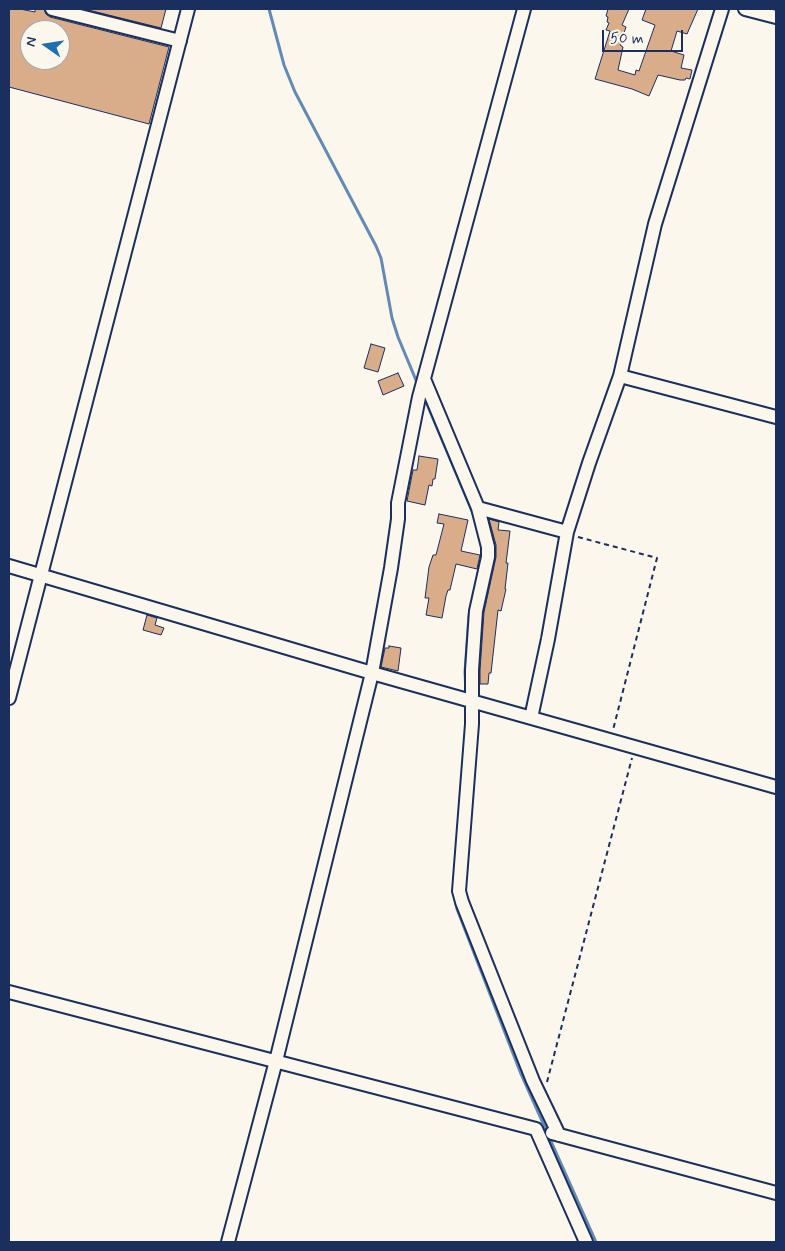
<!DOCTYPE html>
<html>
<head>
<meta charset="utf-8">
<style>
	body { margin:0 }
	#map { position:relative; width:785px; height:1251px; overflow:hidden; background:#fbf7ec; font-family:Mynerve,sans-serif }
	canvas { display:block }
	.frame { position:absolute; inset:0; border:10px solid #1b2f5e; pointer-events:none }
	.north { position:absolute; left:20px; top:20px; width:50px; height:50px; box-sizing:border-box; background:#fbf7ec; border:1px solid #a1a7b3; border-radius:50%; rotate:283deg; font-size:14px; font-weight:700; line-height:20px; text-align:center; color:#1b2f5e }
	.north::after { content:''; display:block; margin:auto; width:18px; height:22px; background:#1f6fb2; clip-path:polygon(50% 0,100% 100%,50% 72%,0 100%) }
	.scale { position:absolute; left:602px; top:30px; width:81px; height:22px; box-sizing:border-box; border:2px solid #1b2f5e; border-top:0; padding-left:6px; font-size:15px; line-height:18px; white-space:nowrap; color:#1b2f5e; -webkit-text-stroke:4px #fbf7ec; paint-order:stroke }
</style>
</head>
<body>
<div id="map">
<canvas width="785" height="1251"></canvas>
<div class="frame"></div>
<div class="north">N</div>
<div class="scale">50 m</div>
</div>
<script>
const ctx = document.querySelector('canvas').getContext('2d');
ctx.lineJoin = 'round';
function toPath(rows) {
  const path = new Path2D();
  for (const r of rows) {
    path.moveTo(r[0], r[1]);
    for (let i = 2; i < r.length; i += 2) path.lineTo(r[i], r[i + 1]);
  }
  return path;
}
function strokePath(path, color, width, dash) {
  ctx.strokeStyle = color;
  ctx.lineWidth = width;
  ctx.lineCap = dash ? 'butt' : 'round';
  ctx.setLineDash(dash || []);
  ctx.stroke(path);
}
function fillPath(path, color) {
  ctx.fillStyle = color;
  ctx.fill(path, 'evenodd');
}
const stream = toPath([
	[269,9,284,65,295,92,376,246,381,258,392,318,398,337,418,385],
	[424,397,474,516],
	[466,695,465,672,469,615,476,585],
	[454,894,457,909,521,1074,596,1242]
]);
const building = toPath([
	[9,9,20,9,35,12,35,9,44,9,46,14,50,17,169,47,149,124,9,87,9,9],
	[30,30,60,30,60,60,30,60,30,30],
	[84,9,166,9,161,28,84,9],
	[608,9,629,9,622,25,626,27,620,45,623,47,618,70,635,75,636,70,639,71,655,25,642,20,646,9,698,9,687,34,677,31,671,51,684,55,681,68,692,70,690,79,686,78,685,80,680,80,658,75,649,96,632,89,595,79,610,31,606,30,609,23,607,22,608,17,606,16,608,9],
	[371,344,385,348,378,372,364,368,371,344],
	[398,373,404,386,383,395,378,381,398,373],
	[419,456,438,459,435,479,433,479,432,486,429,485,425,505,407,501,413,470,417,470,419,456],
	[439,514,468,520,461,551,480,555,477,569,456,564,450,590,448,590,446,596,442,618,426,615,429,598,425,598,429,567,433,555,436,555,444,524,437,523,439,514],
	[489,519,499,522,498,530,510,531,506,563,508,563,505,589,506,589,501,611,498,610,491,673,489,673,488,684,480,684,480,670,484,612,496,557,496,545,489,519],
	[147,615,157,618,155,625,164,628,161,635,143,630,147,615],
	[389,646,401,648,398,671,381,667,385,648,389,648,389,646]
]);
const path = toPath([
	[578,537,657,558,613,730],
	[547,1082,632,758]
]);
const street = toPath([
	[52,9,180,41],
	[745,9,776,17],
	[620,376,776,417],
	[424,379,478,508,567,532],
	[478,508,488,547,488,557,476,611,472,670,472,724,459,891,462,902,533,1081,559,1135],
	[9,566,372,673,776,787],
	[9,698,188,9],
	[531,718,548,639,567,532,589,463,620,376,655,224,722,9],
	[9,992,536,1129,586,1242],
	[552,1133,776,1193],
	[228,1242,277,1057,372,673,391,568,398,519,398,503,419,397,524,9]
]);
strokePath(stream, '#628ab5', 3);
fillPath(building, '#d9ad8a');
strokePath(building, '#1b2f5e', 1);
strokePath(street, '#1b2f5e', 16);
strokePath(path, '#1b2f5e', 2, [5, 4]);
strokePath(street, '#fbf7ec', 12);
</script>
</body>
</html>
